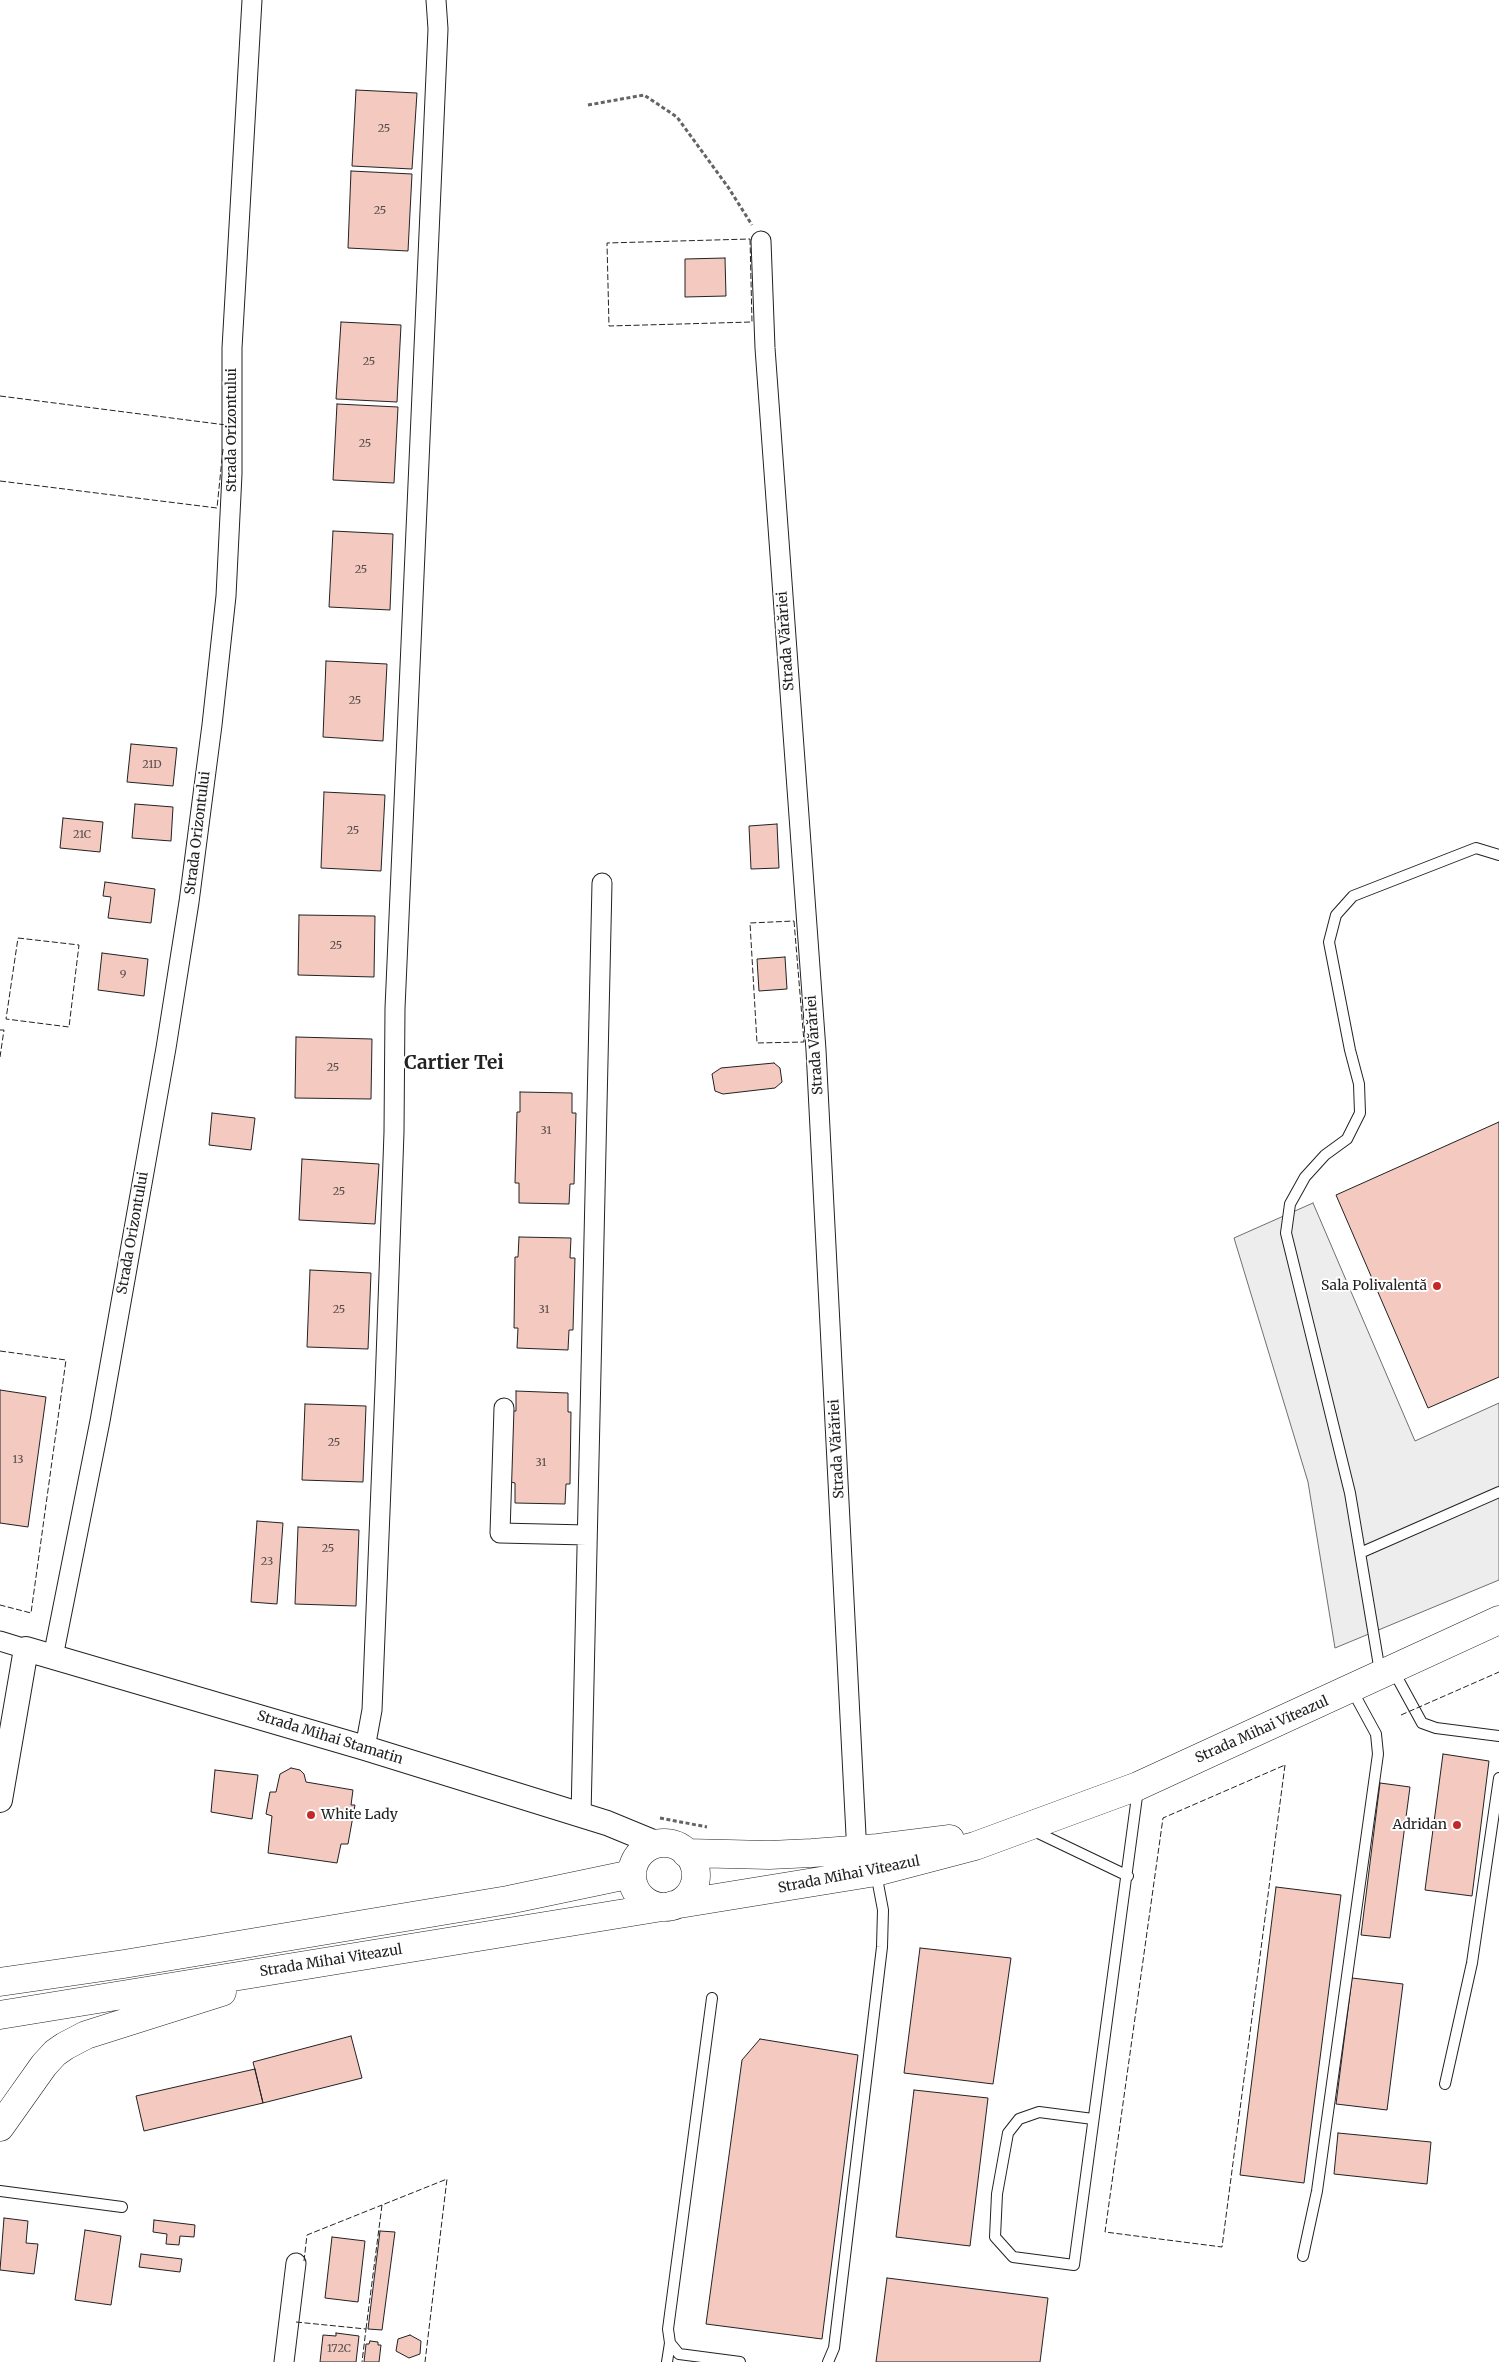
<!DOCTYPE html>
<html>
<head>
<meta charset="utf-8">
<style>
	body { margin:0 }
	canvas { display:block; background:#fff }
</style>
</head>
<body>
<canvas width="1499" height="2362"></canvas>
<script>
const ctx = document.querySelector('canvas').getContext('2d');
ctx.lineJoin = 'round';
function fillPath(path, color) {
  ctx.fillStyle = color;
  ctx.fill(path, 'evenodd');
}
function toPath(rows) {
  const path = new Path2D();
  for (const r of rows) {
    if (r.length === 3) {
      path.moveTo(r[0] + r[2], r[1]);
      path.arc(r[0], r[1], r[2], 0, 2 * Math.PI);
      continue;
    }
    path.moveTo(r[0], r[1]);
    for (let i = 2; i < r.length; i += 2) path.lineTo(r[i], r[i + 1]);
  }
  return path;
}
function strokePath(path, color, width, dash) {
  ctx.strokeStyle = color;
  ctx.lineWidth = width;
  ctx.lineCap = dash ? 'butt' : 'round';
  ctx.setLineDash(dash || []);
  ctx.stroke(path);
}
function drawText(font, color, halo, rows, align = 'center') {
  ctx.font = font + ' Merriweather,serif';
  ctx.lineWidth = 4;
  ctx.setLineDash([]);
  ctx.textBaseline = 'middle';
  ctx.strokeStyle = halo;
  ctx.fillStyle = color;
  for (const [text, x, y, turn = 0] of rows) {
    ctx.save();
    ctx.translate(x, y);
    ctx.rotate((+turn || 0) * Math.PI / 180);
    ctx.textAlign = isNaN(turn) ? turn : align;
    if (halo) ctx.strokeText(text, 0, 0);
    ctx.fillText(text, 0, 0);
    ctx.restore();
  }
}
const parking = toPath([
	[1313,1203,1415,1441,1499,1403,1499,1580,1335,1648,1308,1482,1234,1238,1313,1203]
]);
const building = toPath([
	[356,90,417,93,412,169,352,166,356,90],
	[351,171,412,174,408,251,348,248,351,171],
	[725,258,726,296,685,297,685,259,725,258],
	[341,322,401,325,397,402,336,399,341,322],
	[337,404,398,407,394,483,333,480,337,404],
	[333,531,393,534,390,610,329,607,333,531],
	[326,661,387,664,383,741,323,737,326,661],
	[131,744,177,748,173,786,127,782,131,744],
	[324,792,385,795,381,871,321,868,324,792],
	[135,804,173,807,171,841,132,838,135,804],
	[63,818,103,822,100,852,60,848,63,818],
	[777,824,779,868,751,869,749,826,777,824],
	[105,882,155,889,151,923,108,918,111,897,103,896,105,882],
	[299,915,375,916,374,977,298,975,299,915],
	[102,953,148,959,144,996,98,990,102,953],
	[785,957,787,989,759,991,757,959,785,957],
	[296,1037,372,1039,371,1099,295,1098,296,1037],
	[774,1063,780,1068,782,1082,775,1088,723,1094,715,1091,712,1074,721,1068,774,1063],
	[520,1092,572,1093,572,1113,576,1113,574,1184,570,1184,569,1204,519,1203,519,1183,515,1183,517,1112,520,1112,520,1092],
	[212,1113,255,1118,251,1150,209,1145,212,1113],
	[1499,1122,1499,1377,1428,1408,1336,1195,1499,1122],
	[302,1159,379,1164,375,1224,299,1220,302,1159],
	[519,1237,571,1238,570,1258,575,1258,573,1330,569,1330,568,1350,517,1348,518,1328,514,1328,515,1257,518,1257,519,1237],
	[310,1270,371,1273,368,1349,307,1347,310,1270],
	[0,1390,46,1397,28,1527,0,1523,0,1390],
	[516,1391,568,1393,568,1412,571,1412,570,1484,566,1484,565,1504,515,1503,515,1483,511,1482,513,1411,516,1411,516,1391],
	[305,1404,366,1406,363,1482,302,1480,305,1404],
	[257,1521,283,1523,277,1604,251,1602,257,1521],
	[298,1527,359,1530,356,1606,295,1604,298,1527],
	[1443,1754,1489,1761,1472,1896,1425,1890,1443,1754],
	[291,1768,300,1770,304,1774,306,1782,353,1790,351,1805,355,1805,348,1844,341,1844,337,1863,268,1853,272,1816,266,1814,270,1792,276,1792,280,1774,291,1768],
	[215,1770,258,1775,252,1819,211,1812,215,1770],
	[1380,1783,1410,1787,1390,1938,1361,1935,1380,1783],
	[1276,1887,1341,1895,1304,2183,1240,2175,1276,1887],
	[920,1948,1011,1958,993,2084,904,2073,920,1948],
	[1352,1978,1403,1984,1387,2110,1336,2104,1352,1978],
	[351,2036,362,2078,263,2103,253,2062,351,2036],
	[760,2039,858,2055,822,2339,706,2324,742,2060,760,2039],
	[255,2069,263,2103,144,2131,136,2096,255,2069],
	[914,2090,988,2098,970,2246,896,2237,914,2090],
	[1338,2133,1431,2142,1427,2184,1334,2174,1338,2133],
	[4,2218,28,2221,26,2243,38,2244,34,2274,0,2270,4,2218],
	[154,2220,195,2225,194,2237,180,2236,179,2245,166,2244,167,2234,153,2232,154,2220],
	[85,2230,121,2236,111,2305,75,2300,85,2230],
	[380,2231,395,2232,382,2330,368,2329,380,2231],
	[332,2237,365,2241,358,2302,325,2298,332,2237],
	[141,2254,182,2259,180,2272,139,2267,141,2254],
	[887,2278,1048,2298,1040,2362,876,2362,887,2278],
	[336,2333,359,2336,356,2362,320,2362,323,2335,336,2336,336,2333],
	[410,2335,421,2341,420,2354,409,2358,396,2351,398,2339,410,2335],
	[370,2341,378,2342,378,2345,381,2345,379,2362,364,2362,366,2344,369,2344,370,2341]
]);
const path = toPath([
	[588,105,644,95,677,117,728,187,752,225],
	[660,1818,707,1827]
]);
const service = toPath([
	[1360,1553,1499,1492],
	[1393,1670,1422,1723,1436,1728,1499,1736],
	[1380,1672,1350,1493,1286,1233,1290,1204,1305,1177,1325,1155,1347,1139,1360,1113,1359,1084,1350,1050,1329,942,1336,915,1353,896,1476,848,1499,855],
	[1032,1830,1128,1876],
	[712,1998,668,2329,670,2343,679,2354,740,2362],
	[1445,2084,1472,1963,1499,1778],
	[1093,2119,1039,2112,1019,2119,1008,2133,997,2194,995,2237,1013,2257,1074,2265,1138,1789],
	[0,2191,122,2207],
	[1303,2256,1317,2191,1378,1754,1376,1734,1352,1690],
	[667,2362,670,2343],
	[828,2362,834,2348,882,1947,883,1910,876,1873]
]);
const minor = toPath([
	[761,241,765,348,816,1050,856,1835,859,1850],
	[504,1408,500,1533,587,1535],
	[0,1641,26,1649],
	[53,1657,100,1421,166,1048,189,902,212,725,226,596,232,474,232,348,252,0],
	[365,1748,372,1710,385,1387,394,1132,395,1008,438,29,436,0],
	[581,1815,602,883],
	[284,2362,296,2263]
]);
const tertiary = toPath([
	[0,1800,26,1649,365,1748,607,1823,658,1844]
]);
const primary = toPath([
	[664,1875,32],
	[686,1853,769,1855,812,1853,878,1848,950,1839],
	[673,1905,876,1872,975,1846,1138,1786,1499,1620],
	[0,1982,124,1964,508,1900,632,1874],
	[0,2015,662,1907],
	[0,2127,44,2065,55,2053,65,2046,86,2035,222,1992]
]);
const fence = toPath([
	[750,239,752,322,609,326,607,243,750,239],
	[0,396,226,425],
	[0,481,217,508,223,449],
	[794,921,804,1042,757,1043,750,923,794,921],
	[18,938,79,945,69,1027,6,1019,18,938],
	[0,1030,4,1030,0,1057],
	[0,1351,66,1360,31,1613,0,1605],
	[1401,1715,1499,1672],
	[1285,1765,1222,2247,1105,2232,1163,1818,1285,1765],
	[304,2261,307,2235,382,2205],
	[296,2322,366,2329,362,2362],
	[366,2329,382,2205,447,2179,425,2362]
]);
const markers = [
	[1437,1286,5,"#c62828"],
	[311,1815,5,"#c62828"],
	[1457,1825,5,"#c62828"]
];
const numberNames = [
	["25",384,129],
	["25",380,211],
	["25",369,362],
	["25",365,444],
	["25",361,570],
	["25",355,701],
	["21D",152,765],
	["25",353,831],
	["21C",82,835],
	["25",336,946],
	["9",123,975],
	["25",333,1068],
	["31",546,1131],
	["25",339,1192],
	["25",339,1310],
	["31",544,1310],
	["25",334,1443],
	["13",18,1460],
	["31",541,1463],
	["25",328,1549],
	["23",267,1562],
	["172C",339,2349]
];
const streetNames = [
	["Strada Orizontului",232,430,-90],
	["Strada Vărăriei",786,641,-94],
	["Strada Orizontului",198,833,-83],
	["Strada Vărăriei",815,1045,-94],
	["Strada Orizontului",133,1233,-80],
	["Strada Vărăriei",837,1449,-93],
	["Strada Mihai Viteazul",1262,1730,-24],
	["Strada Mihai Stamatin",330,1738,17],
	["Strada Mihai Viteazul",849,1875,-11],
	["Strada Mihai Viteazul",331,1961,-9]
];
const poiNames = [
	["Sala Polivalentă",1427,1286],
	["White Lady",321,1815,"left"],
	["Adridan",1447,1825]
];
const districtNames = [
	["Cartier Tei",454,1064]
];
fillPath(parking, '#ededed');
strokePath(parking, '#6f6f6f', 1);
fillPath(building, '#f3c9c0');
strokePath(building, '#222', 1);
strokePath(service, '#222', 12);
strokePath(minor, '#222', 21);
strokePath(tertiary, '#222', 26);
strokePath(primary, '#222', 29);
strokePath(path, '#646464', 3, [4, 2.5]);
strokePath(service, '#fff', 10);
strokePath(minor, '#fff', 19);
strokePath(tertiary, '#fff', 24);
strokePath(primary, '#fff', 28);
strokePath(fence, '#222', 1, [6, 2.5]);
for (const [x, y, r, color] of markers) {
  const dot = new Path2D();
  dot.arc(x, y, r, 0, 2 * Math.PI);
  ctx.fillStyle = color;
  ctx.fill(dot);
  strokePath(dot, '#fff', 2);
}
drawText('11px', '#564c4a', null, numberNames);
drawText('14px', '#222', '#fff', streetNames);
drawText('14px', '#222', '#fff', poiNames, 'right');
drawText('bold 19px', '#222', '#fff', districtNames);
</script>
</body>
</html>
